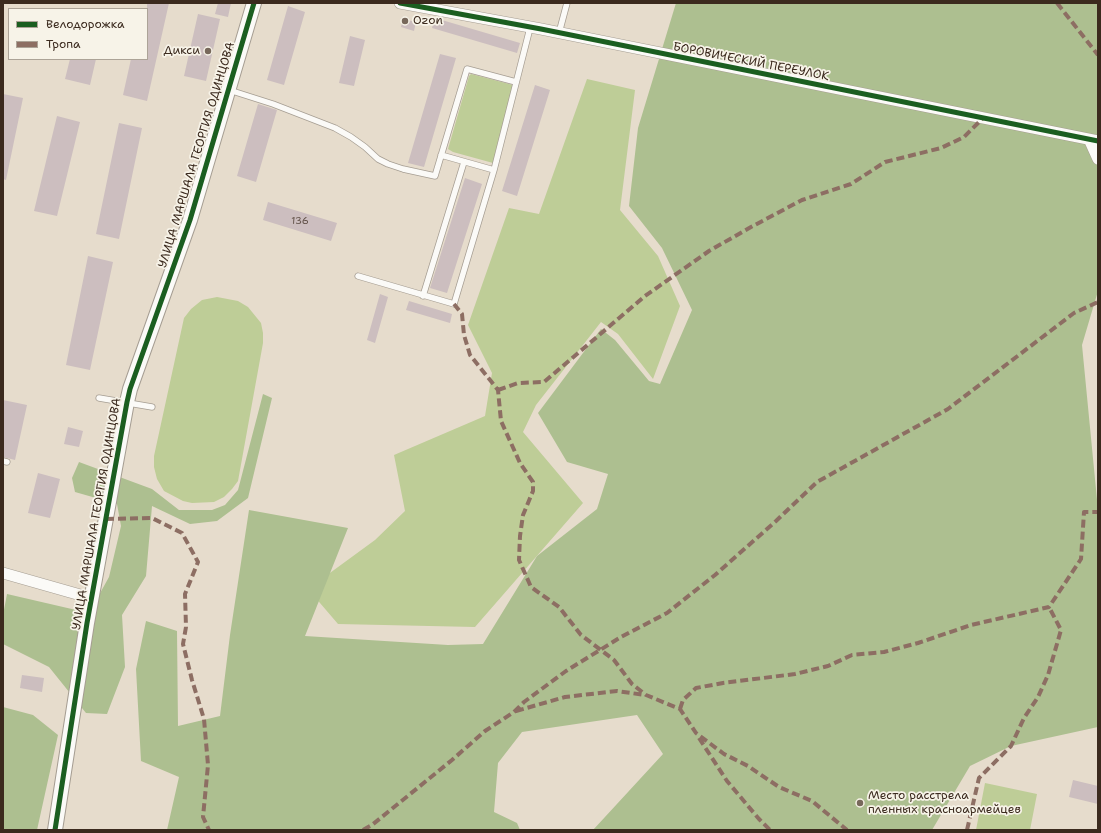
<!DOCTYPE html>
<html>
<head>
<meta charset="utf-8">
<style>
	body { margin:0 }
	#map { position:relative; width:1101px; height:833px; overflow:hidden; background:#e6dccc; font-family:"Shantell Sans",sans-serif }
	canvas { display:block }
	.frame { position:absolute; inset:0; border:4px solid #3b2a1e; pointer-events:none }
	.legend { position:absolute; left:8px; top:8px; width:140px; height:52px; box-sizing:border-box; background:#f7f3e8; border:1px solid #aca397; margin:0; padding:5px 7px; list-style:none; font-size:12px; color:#3b2a1e }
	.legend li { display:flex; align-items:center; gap:8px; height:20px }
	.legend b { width:20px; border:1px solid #aca397 }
</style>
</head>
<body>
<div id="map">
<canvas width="1101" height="833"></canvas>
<div class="frame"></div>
<ul class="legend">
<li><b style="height:5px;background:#1b5e20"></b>Велодорожка</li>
<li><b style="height:5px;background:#8d6e63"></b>Тропа</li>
</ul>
</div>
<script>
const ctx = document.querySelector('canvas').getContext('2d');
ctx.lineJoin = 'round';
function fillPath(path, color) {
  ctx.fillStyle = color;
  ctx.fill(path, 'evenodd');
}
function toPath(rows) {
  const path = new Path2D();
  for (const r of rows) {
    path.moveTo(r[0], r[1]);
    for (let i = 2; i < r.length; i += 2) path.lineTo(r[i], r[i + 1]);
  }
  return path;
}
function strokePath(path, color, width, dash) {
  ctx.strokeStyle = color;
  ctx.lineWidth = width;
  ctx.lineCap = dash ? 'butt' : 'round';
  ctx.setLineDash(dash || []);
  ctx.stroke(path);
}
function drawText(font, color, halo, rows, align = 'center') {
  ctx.font = font + ' "Shantell Sans",sans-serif';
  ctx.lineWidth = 3.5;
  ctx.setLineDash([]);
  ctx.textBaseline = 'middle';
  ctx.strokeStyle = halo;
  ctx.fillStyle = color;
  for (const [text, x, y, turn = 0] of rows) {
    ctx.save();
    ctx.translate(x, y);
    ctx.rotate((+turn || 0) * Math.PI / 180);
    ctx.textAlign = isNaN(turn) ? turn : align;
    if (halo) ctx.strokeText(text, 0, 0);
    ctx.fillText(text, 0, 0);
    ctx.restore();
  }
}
const green = toPath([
	[471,74,513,85,494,162,493,163,453,152,448,149,469,76],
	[587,79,635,90,620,210,658,256,680,306,653,379,618,334,601,322,536,405,523,432,583,503,475,627,338,624,308,589,375,540,405,511,394,455,485,416,492,373,468,325,509,208,539,214],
	[217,297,238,301,248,307,261,323,263,333,263,343,238,481,232,489,224,497,214,502,192,503,183,501,164,491,157,479,154,467,154,456,184,318,191,309,202,300],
	[985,783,1037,794,1030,830,976,830]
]);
const forest = toPath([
	[676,3,1098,3,1098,291,1082,345,1098,510,1098,727,1011,746,970,766,932,830,593,830,663,754,637,715,522,732,498,763,494,812,517,823,520,830,167,830,179,777,141,761,136,669,146,621,177,631,178,726,220,716,230,635,249,510,348,528,305,636,448,645,483,644,537,556,597,509,608,474,567,462,538,413,601,329,615,340,649,381,660,384,692,310,662,248,629,206,638,128],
	[263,394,272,398,248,498,217,521,190,524,152,506,146,576,122,615,125,667,107,714,86,713,49,667,3,644,3,615,7,594,89,613,109,577,121,526,117,504,75,492,72,478,79,462,152,489,179,510,212,510,225,505,238,490],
	[3,707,33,715,58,735,37,830,3,830]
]);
const building = toPath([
	[147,3,169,3,147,101,123,95,131,59,147,59],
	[218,3,231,3,228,17,215,14],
	[288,6,305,12,284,85,267,80],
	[198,14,220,19,206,81,184,76],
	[435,18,520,43,517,53,432,28],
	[403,19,416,22,414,31,401,27],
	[350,36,365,40,354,86,339,83],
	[440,54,456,58,424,167,408,163],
	[70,59,96,59,90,85,65,79],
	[535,85,550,90,517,196,502,191],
	[3,94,23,98,6,180,3,179],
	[258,104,277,110,256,182,237,176],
	[57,116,80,122,57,216,34,211],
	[119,123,142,128,119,239,96,234],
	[465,178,482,184,447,293,430,288],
	[268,202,337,223,331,241,263,220],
	[88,256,113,262,90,370,66,365],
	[380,294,388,297,375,343,367,340],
	[409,301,452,314,450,323,406,310],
	[3,400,27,405,15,460,3,457],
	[68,427,83,431,79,447,64,444],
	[38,473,60,479,50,518,28,513],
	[22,675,44,678,42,692,20,688],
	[1073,780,1098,786,1098,804,1069,797]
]);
const service = toPath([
	[559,33,567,3],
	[229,90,273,104,335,128,351,137,365,147,378,159,388,164,403,169,435,176,467,69,516,82],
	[441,155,494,170,530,28],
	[358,276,454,304,494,170],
	[423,296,464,162],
	[99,398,152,407],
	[3,461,7,462]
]);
const minor = toPath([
	[400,3,541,29,1098,141],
	[1089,139,1098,159],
	[3,573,91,598]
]);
const tertiary = toPath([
	[55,830,87,623,127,402,130,389,190,220,254,3]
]);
const quiet = toPath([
	[1057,3,1098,55],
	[454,304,462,314,464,335,470,355,498,390,501,421,520,463,533,482,533,491,523,515,520,536,519,560,531,587,559,607,581,635,614,660,632,684,646,695,680,709,696,733,724,754,748,766,779,787,812,801,847,830],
	[498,390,518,383,544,382,645,296,709,251,751,227,802,200,851,184,885,162,941,148,964,137,983,118],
	[106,519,152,518,182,533,198,562,185,594,186,627,183,644,192,680,204,719,208,765,203,817,209,830],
	[680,709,683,700,696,688,723,683,795,674,828,666,852,655,884,652,918,643,971,625,1049,607,1081,559,1084,512,1098,512],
	[516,711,565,697,617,691,645,695],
	[699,738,727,781,759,819,770,830],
	[363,830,372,825,452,760,485,731,514,712,524,702,566,671,621,637,667,613,715,575,776,521,817,482,948,409,1074,313,1098,302],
	[967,830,979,778,1011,746,1024,718,1038,697,1048,675,1061,630,1049,607]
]);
const cycleway = toPath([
	[400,3,541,29,1098,141],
	[55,830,87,623,127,402,130,389,190,220,254,3]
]);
const markers = [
	[405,21,4,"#77685b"],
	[208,51,4,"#77685b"],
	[860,803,4,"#77685b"]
];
const numberNames = [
	["136",300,221]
];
const poiNames = [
	["Ozon",413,21],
	["Дикси",200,51,"right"],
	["Место расстрела",868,796],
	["пленных красноармейцев",868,810]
];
const streetNames = [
	["БОРОВИЧЕСКИЙ ПЕРЕУЛОК",751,62,11],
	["УЛИЦА МАРШАЛА ГЕОРГИЯ ОДИНЦОВА",197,155,-73],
	["УЛИЦА МАРШАЛА ГЕОРГИЯ ОДИНЦОВА",97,514,-80]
];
fillPath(green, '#becd97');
fillPath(forest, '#adbf90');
fillPath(building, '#ccbebf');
strokePath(service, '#a59d92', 7);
strokePath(minor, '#a59d92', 12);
strokePath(tertiary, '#a59d92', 16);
strokePath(service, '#fbfaf7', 5.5);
strokePath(minor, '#fbfaf7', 11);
strokePath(tertiary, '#fbfaf7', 14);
strokePath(quiet, '#8d6e63', 4, [8, 4]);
strokePath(cycleway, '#1b5e20', 5);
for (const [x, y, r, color] of markers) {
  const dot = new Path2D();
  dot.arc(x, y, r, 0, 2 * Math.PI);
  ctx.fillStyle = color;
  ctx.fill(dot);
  strokePath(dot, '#f7f3e8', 1.5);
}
drawText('10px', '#5f4f46', null, numberNames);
drawText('12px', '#3b2a1e', '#f7f3e8', poiNames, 'left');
drawText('12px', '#3b2a1e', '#f7f3e8', streetNames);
</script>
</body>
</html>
